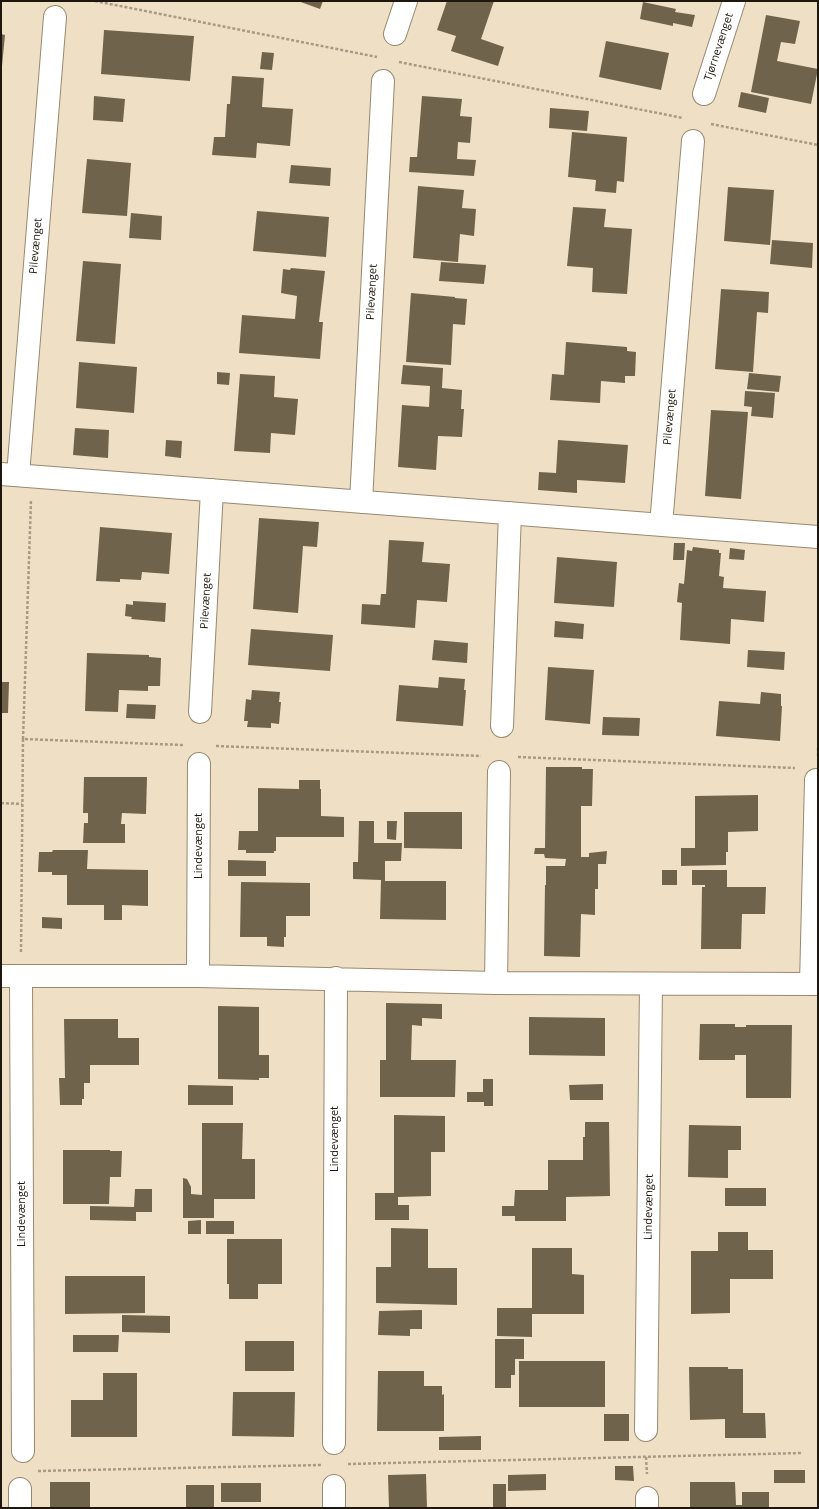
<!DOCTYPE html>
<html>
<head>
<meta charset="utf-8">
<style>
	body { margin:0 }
	#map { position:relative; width:819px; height:1509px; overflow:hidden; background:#efe0c5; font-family:"Open Sans",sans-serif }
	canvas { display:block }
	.frame { position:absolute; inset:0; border:2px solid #1d170e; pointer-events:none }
</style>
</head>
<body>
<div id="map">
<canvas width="819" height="1509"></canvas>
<div class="frame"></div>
</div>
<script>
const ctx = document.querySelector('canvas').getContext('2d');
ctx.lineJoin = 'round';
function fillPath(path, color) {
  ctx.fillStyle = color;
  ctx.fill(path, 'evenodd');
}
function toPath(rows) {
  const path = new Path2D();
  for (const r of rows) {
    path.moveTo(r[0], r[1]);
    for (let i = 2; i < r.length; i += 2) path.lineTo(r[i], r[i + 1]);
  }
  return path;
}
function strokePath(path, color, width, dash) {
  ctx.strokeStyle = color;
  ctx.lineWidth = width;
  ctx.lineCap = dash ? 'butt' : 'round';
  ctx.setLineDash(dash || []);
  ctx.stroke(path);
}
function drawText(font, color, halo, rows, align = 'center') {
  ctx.font = font + ' "Open Sans",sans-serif';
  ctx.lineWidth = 3.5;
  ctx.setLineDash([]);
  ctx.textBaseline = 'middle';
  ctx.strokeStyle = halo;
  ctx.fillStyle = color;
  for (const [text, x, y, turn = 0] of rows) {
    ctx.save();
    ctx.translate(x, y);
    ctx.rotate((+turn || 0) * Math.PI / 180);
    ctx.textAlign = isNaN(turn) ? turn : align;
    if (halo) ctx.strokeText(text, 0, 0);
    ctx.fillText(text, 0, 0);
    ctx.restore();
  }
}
const building = toPath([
	[298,1,323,1,320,9],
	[447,1,494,1,481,39,504,47,498,66,451,51,456,36,437,30],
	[643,2,676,9,675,12,695,15,692,27,673,23,673,26,640,19],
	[766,15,800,21,795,44,781,42,777,61,818,69,811,104,751,92],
	[104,30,194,36,190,81,101,74],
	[1,34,5,35,2,66,1,66],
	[606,41,669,53,661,90,599,77],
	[262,52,274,53,272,70,260,69],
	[232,76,264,78,262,107,293,109,290,146,257,143,256,158,212,155,214,137,225,137,227,104,230,104],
	[741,92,769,98,766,113,738,107],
	[94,96,125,99,123,122,93,120],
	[422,96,462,99,460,116,472,117,470,143,458,142,457,159,476,160,474,176,409,172,410,157,417,157],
	[550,108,589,111,587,131,549,128],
	[572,132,627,137,624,182,617,181,616,193,595,191,596,180,568,177],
	[87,159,131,163,127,216,82,213],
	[291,165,331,168,330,186,289,183],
	[418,186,464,190,462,208,476,209,474,236,460,234,458,262,413,258],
	[728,187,774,190,770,245,724,241],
	[573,207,606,209,604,227,632,229,627,294,592,292,593,268,567,266],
	[257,211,329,217,326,257,253,251],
	[131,213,162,216,161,240,129,238],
	[772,240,813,243,812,268,770,264],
	[83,261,121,264,115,344,76,341],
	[441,262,486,265,484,284,439,281],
	[291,268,325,271,319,322,323,322,320,359,239,353,242,315,295,319,297,296,281,293,283,269,290,270],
	[721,289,769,292,768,313,757,312,753,372,715,369],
	[411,293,455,297,455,298,467,299,465,325,453,324,451,365,406,362],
	[566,342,627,347,627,351,636,352,635,376,625,376,625,383,601,381,600,403,550,400,552,374,564,375],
	[79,362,137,367,134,413,76,408],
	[403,365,443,368,442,388,462,390,461,409,464,409,462,437,438,436,436,470,398,467,402,405,429,407,430,386,401,384],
	[217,372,230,373,229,385,217,384],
	[749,373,781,376,779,392,747,389],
	[240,374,275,376,274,397,298,399,295,435,271,433,270,453,234,451],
	[745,391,775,393,773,418,751,416,752,407,744,406],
	[711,410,748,412,741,499,705,496],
	[75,428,109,430,108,458,73,455],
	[166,440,182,441,181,458,165,456],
	[558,440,628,445,625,483,577,480,577,493,538,490,539,472,556,473],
	[259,518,319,522,317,547,303,546,298,613,253,609],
	[100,527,172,533,169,574,142,572,141,580,120,579,120,582,96,581],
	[389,540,424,542,422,562,450,564,447,602,417,600,415,628,361,624,362,604,380,605,381,594,386,594],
	[674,543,685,543,684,560,673,560],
	[693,547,719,550,719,553,721,553,719,576,724,577,723,588,766,591,764,622,731,619,730,644,680,640,682,603,677,602,679,583,684,584,687,550,692,551],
	[730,548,745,550,744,560,729,559],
	[557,557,617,562,614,607,554,603],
	[133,601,166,603,165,622,131,619,132,617,125,616,126,604,133,605],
	[555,621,584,624,583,639,554,637],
	[251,629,333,635,330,671,248,665],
	[434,640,468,643,467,663,432,660],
	[748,650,785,652,784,670,747,667],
	[87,653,149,655,149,657,161,658,160,686,148,686,148,691,119,690,118,712,85,711],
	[548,667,594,670,590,724,545,720],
	[439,677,465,679,464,690,466,690,463,726,396,721,399,685,438,688],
	[1,682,9,682,8,713,1,713],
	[252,690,280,692,279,702,281,702,279,724,271,723,271,728,247,727,248,721,244,721,246,699,251,700],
	[761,692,781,694,781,706,782,706,780,741,716,736,719,701,760,704],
	[127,704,156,705,155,719,126,718],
	[603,717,640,718,639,736,602,735],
	[546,767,582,767,582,769,593,769,592,806,581,806,581,857,589,857,589,853,607,851,606,864,598,864,598,889,595,889,595,915,581,914,580,957,544,956,545,885,546,885,546,866,565,866,566,859,545,858,544,854,534,854,535,848,545,848],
	[84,777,147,777,146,814,122,813,121,824,125,824,125,843,83,843,84,823,88,823,88,813,83,813],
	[299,780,320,780,320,789,321,789,321,816,344,817,344,837,276,837,276,851,274,851,274,853,246,853,246,850,238,850,239,831,258,831,258,788,299,789],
	[758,795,758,831,728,832,728,852,726,852,726,865,681,866,681,848,695,848,695,796],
	[404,812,462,812,462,849,404,848],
	[359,821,374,821,374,843,402,843,401,861,385,861,385,881,446,881,446,920,380,919,381,880,353,879,353,862,358,862],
	[387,821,397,821,396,840,387,839],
	[53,850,88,850,87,869,148,870,148,906,122,905,122,920,104,920,104,905,67,905,67,875,52,875,52,872,38,872,39,852,52,852],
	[228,860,266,861,266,876,228,876],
	[662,870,677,870,677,885,662,885],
	[692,870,727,870,727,887,766,887,765,914,742,914,741,949,701,949,702,887,705,887,705,885,692,885],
	[241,882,310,883,310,916,286,916,286,937,284,937,284,947,267,946,267,937,240,937],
	[42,917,62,918,62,929,42,928],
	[386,1003,442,1004,442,1019,422,1018,422,1026,412,1025,411,1060,456,1060,455,1097,380,1097,380,1060,386,1060],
	[218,1006,259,1007,259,1055,269,1055,269,1078,259,1078,259,1080,218,1079],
	[529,1017,605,1018,605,1056,529,1055],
	[64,1019,118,1019,118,1038,139,1038,139,1065,90,1065,90,1083,84,1083,84,1099,82,1099,82,1105,60,1105,59,1078,65,1078],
	[700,1024,735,1024,735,1027,746,1027,746,1025,792,1025,791,1098,746,1098,746,1055,735,1055,735,1060,699,1060],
	[483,1079,493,1079,493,1106,484,1106,484,1102,467,1102,467,1092,483,1092],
	[603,1084,603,1100,570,1100,569,1085],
	[188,1085,233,1086,233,1105,188,1105],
	[394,1115,445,1116,445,1152,431,1152,431,1196,398,1197,398,1205,409,1205,409,1220,375,1220,375,1193,394,1193],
	[585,1122,609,1122,610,1196,566,1197,566,1221,515,1221,515,1216,502,1216,502,1206,514,1206,515,1190,548,1190,548,1160,583,1160,583,1137,585,1137],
	[202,1123,243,1123,242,1159,255,1159,255,1199,214,1199,214,1218,183,1218,183,1178,187,1179,191,1187,191,1194,202,1195],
	[689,1125,741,1126,741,1150,728,1150,728,1178,688,1177],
	[63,1150,110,1150,110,1151,122,1151,121,1177,110,1177,109,1204,63,1204],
	[725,1188,766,1188,766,1206,725,1206],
	[135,1189,152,1189,152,1212,136,1212,136,1221,90,1220,90,1206,134,1207],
	[201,1220,201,1234,188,1234,188,1221],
	[206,1221,234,1221,234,1234,206,1234],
	[391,1228,428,1229,428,1268,457,1268,457,1305,376,1303,376,1267,391,1267],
	[718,1232,748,1232,748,1250,773,1250,773,1279,730,1279,730,1313,691,1314,691,1251,718,1251],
	[227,1239,282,1239,282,1284,258,1284,258,1299,229,1299,229,1284,227,1284],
	[532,1248,572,1248,572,1274,584,1275,584,1314,532,1314,532,1337,497,1336,497,1308,532,1308],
	[65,1276,145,1276,145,1313,65,1314],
	[422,1310,422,1329,410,1329,410,1336,378,1335,379,1311],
	[122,1315,170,1316,170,1333,122,1332],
	[73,1335,119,1335,118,1352,73,1352],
	[495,1339,524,1339,524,1359,515,1359,515,1375,511,1375,511,1388,495,1388],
	[245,1341,294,1341,294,1371,245,1371],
	[519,1361,605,1361,605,1407,519,1407],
	[689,1367,728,1367,728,1369,743,1369,743,1413,765,1413,766,1438,725,1438,725,1419,690,1420],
	[378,1371,424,1371,424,1386,442,1386,442,1395,444,1394,444,1431,377,1431],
	[103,1373,137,1373,137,1437,71,1437,71,1400,103,1400],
	[233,1392,295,1392,294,1437,232,1436],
	[604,1414,629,1414,629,1441,604,1441],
	[481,1436,481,1450,439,1450,439,1437],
	[615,1466,633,1466,634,1481,615,1480],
	[774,1470,805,1470,805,1483,774,1483],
	[426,1474,427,1508,389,1508,388,1475],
	[546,1474,546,1490,508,1491,508,1475],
	[50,1482,90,1482,90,1508,50,1508],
	[690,1482,735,1482,736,1505,742,1505,742,1492,769,1492,769,1508,690,1508],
	[221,1483,261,1483,261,1502,221,1502],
	[493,1484,506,1484,506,1508,493,1508],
	[186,1485,214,1485,214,1508,186,1508]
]);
const path = toPath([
	[95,1,377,57],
	[399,62,683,118],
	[711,124,818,145],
	[23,739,31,500],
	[216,746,481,756],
	[818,756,818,746],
	[518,757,795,768],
	[1,803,22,804],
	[21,952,23,739,183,745],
	[646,1457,647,1474],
	[348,1464,803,1453],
	[38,1471,321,1465]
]);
const minor = toPath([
	[395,34,406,1],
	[704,94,734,1],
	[1,474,818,537],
	[18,475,55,17],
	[361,502,383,81],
	[661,525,693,141],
	[200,712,212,490],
	[502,726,510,513],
	[1,976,198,976,496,983,818,984],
	[21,976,23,1451],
	[198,976,199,764],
	[496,983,499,772],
	[811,984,816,780],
	[646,1430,651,984],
	[334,1443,336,978],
	[334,1486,334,1508],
	[20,1489,20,1508],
	[647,1498,647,1508]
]);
const streetNames = [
	["Tjørnevænget",719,47,-72],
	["Pilevænget",36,246,-85],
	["Pilevænget",372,292,-87],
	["Pilevænget",670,417,-85],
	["Pilevænget",206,601,-87],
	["Lindevænget",199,846,-90],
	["Lindevænget",335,1139,-90],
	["Lindevænget",649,1207,-89],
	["Lindevænget",22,1214,-90]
];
fillPath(building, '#70634b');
strokePath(minor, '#978970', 24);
strokePath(path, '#a79b86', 2.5, [3, 2]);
strokePath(minor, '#fff', 22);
drawText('11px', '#1d170e', '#fff', streetNames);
</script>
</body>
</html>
